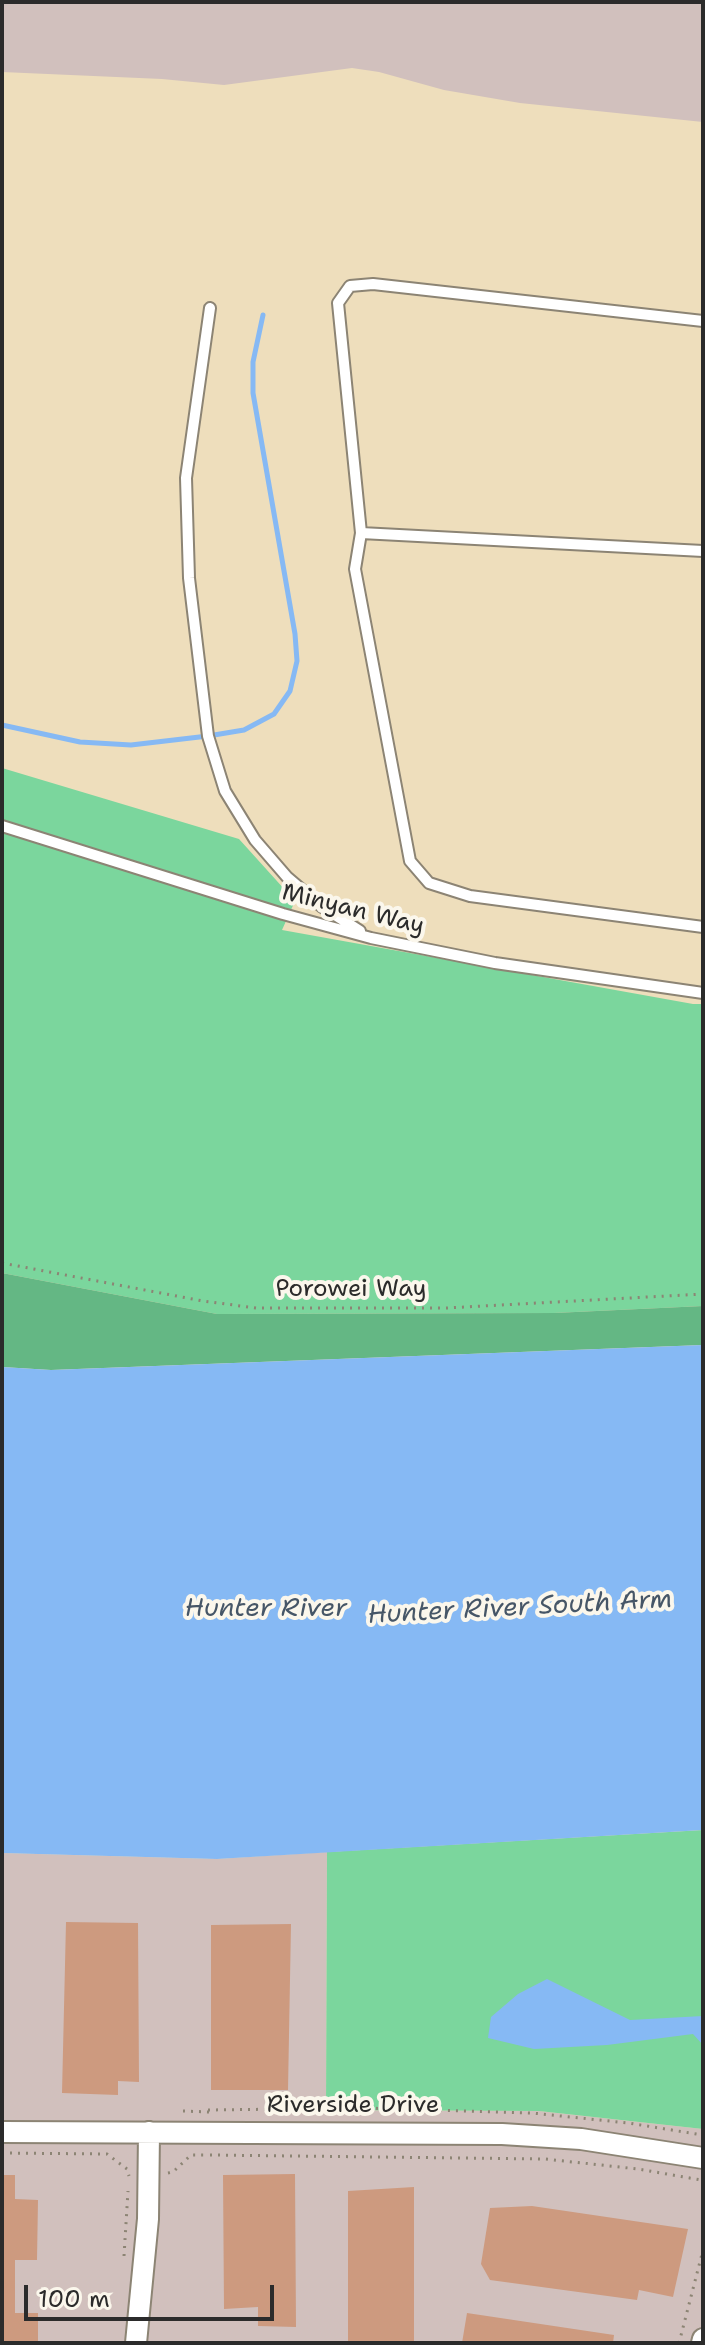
<!DOCTYPE html>
<html>
<head>
<meta charset="utf-8">
<style>
	body { margin:0 }
	#map { position:relative; width:705px; height:2345px; overflow:hidden; background:#eedebc; font-family:"Shantell Sans",sans-serif }
	canvas { display:block }
	.frame { position:absolute; inset:0; border:4px solid #2b2b2b; pointer-events:none }
	.scale { position:absolute; left:24px; top:2285px; width:250px; height:36px; box-sizing:border-box; border:4px solid #2b2b2b; border-top:0; padding-left:10px; font-size:24px; line-height:28px; white-space:nowrap; color:#2b2b2b; -webkit-text-stroke:6px #fbf7ec; paint-order:stroke }
</style>
</head>
<body>
<div id="map">
<canvas width="705" height="2345"></canvas>
<div class="frame"></div>
<div class="scale">100 m</div>
</div>
<script>
const ctx = document.querySelector('canvas').getContext('2d');
ctx.lineJoin = 'round';
function fillPath(path, color) {
  ctx.fillStyle = color;
  ctx.fill(path, 'evenodd');
}
function toPath(rows) {
  const path = new Path2D();
  for (const r of rows) {
    path.moveTo(r[0], r[1]);
    for (let i = 2; i < r.length; i += 2) path.lineTo(r[i], r[i + 1]);
  }
  return path;
}
function strokePath(path, color, width, dash) {
  ctx.strokeStyle = color;
  ctx.lineWidth = width;
  ctx.lineCap = dash ? 'butt' : 'round';
  ctx.setLineDash(dash || []);
  ctx.stroke(path);
}
function drawText(font, color, halo, rows, align = 'center') {
  ctx.font = font + ' "Shantell Sans",sans-serif';
  ctx.lineWidth = 8;
  ctx.setLineDash([]);
  ctx.textBaseline = 'middle';
  ctx.strokeStyle = halo;
  ctx.fillStyle = color;
  for (const [text, x, y, turn = 0] of rows) {
    ctx.save();
    ctx.translate(x, y);
    ctx.rotate((+turn || 0) * Math.PI / 180);
    ctx.textAlign = isNaN(turn) ? turn : align;
    if (halo) ctx.strokeText(text, 0, 0);
    ctx.fillText(text, 0, 0);
    ctx.restore();
  }
}
const industrial = toPath([
	[2,2,703,2,703,122,520,103,444,90,379,72,352,68,224,85,162,79,2,72],
	[327,1852,326,2110,539,2111,703,2129,703,2343,2,2343,2,1853,217,1859]
]);
const green = toPath([
	[2,768,239,839,295,901,282,930,693,1004,703,1004,703,1306,554,1313,217,1314,2,1273],
	[703,1830,703,2129,539,2111,326,2110,327,1852]
]);
const forest = toPath([
	[2,1273,217,1314,554,1313,703,1306,703,1345,51,1370,2,1367]
]);
const water = toPath([
	[703,1345,703,1830,217,1859,2,1853,2,1367,51,1370],
	[547,1979,630,2020,703,2016,703,2045,693,2034,607,2045,534,2049,488,2038,491,2017,518,1994]
]);
const stream = toPath([
	[2,725,80,742,131,745,208,736,244,730,274,714,290,691,297,661,295,634,253,393,253,362,263,315]
]);
const building = toPath([
	[66,1922,138,1923,139,2082,118,2081,118,2095,62,2093],
	[291,1924,288,2090,211,2090,211,1925],
	[295,2174,296,2327,258,2326,258,2307,224,2309,223,2175],
	[2,2175,15,2175,15,2199,38,2200,37,2260,15,2260,15,2313,38,2313,38,2343,2,2343],
	[414,2187,414,2343,348,2343,348,2191],
	[532,2206,688,2229,673,2297,639,2290,637,2300,490,2280,481,2264,490,2208],
	[467,2313,614,2335,613,2343,462,2343]
]);
const path = toPath([
	[2,1263,203,1301,256,1308,446,1308,703,1294],
	[208,2110,364,2108,532,2113,628,2123,703,2135],
	[183,2111,209,2112],
	[2,2153,107,2154,127,2169,129,2176],
	[210,2155,545,2159,638,2169,701,2180,703,2183],
	[168,2173,173,2172,191,2155,209,2155],
	[124,2256,128,2191],
	[679,2343,703,2250]
]);
const lane = toPath([
	[210,308,186,478,189,578,208,736,225,791,255,840,287,877,321,906,360,931],
	[703,321,373,284,350,286,338,303,361,533,355,569,410,861,429,883,470,896,703,927],
	[361,533,703,551],
	[2,826,283,914,371,938,495,963,703,993]
]);
const street = toPath([
	[2,2132,502,2134,581,2139,703,2158],
	[136,2343,148,2219,149,2132],
	[702,2343,703,2339]
]);
const streetNames = [
	["Minyan Way",353,910,14],
	["Porowei Way",351,1290],
	["Riverside Drive",353,2106]
];
const waterNames = [
	["Hunter River South Arm",520,1608,-3],
	["Hunter River",266,1609]
];
fillPath(industrial, '#d1c0bd');
fillPath(green, '#7bd69d');
fillPath(forest, '#64b784');
fillPath(water, '#86b9f4');
strokePath(stream, '#86b9f4', 5);
fillPath(building, '#cd9a7f');
strokePath(lane, '#8c8474', 14);
strokePath(street, '#8c8474', 24);
strokePath(path, '#8c8474', 3, [2, 6]);
strokePath(lane, '#fff', 10);
strokePath(street, '#fff', 20);
drawText('24px', '#2b2b2b', '#fbf7ec', streetNames);
drawText('italic 26px', '#465667', '#fbf7ec', waterNames);
</script>
</body>
</html>
